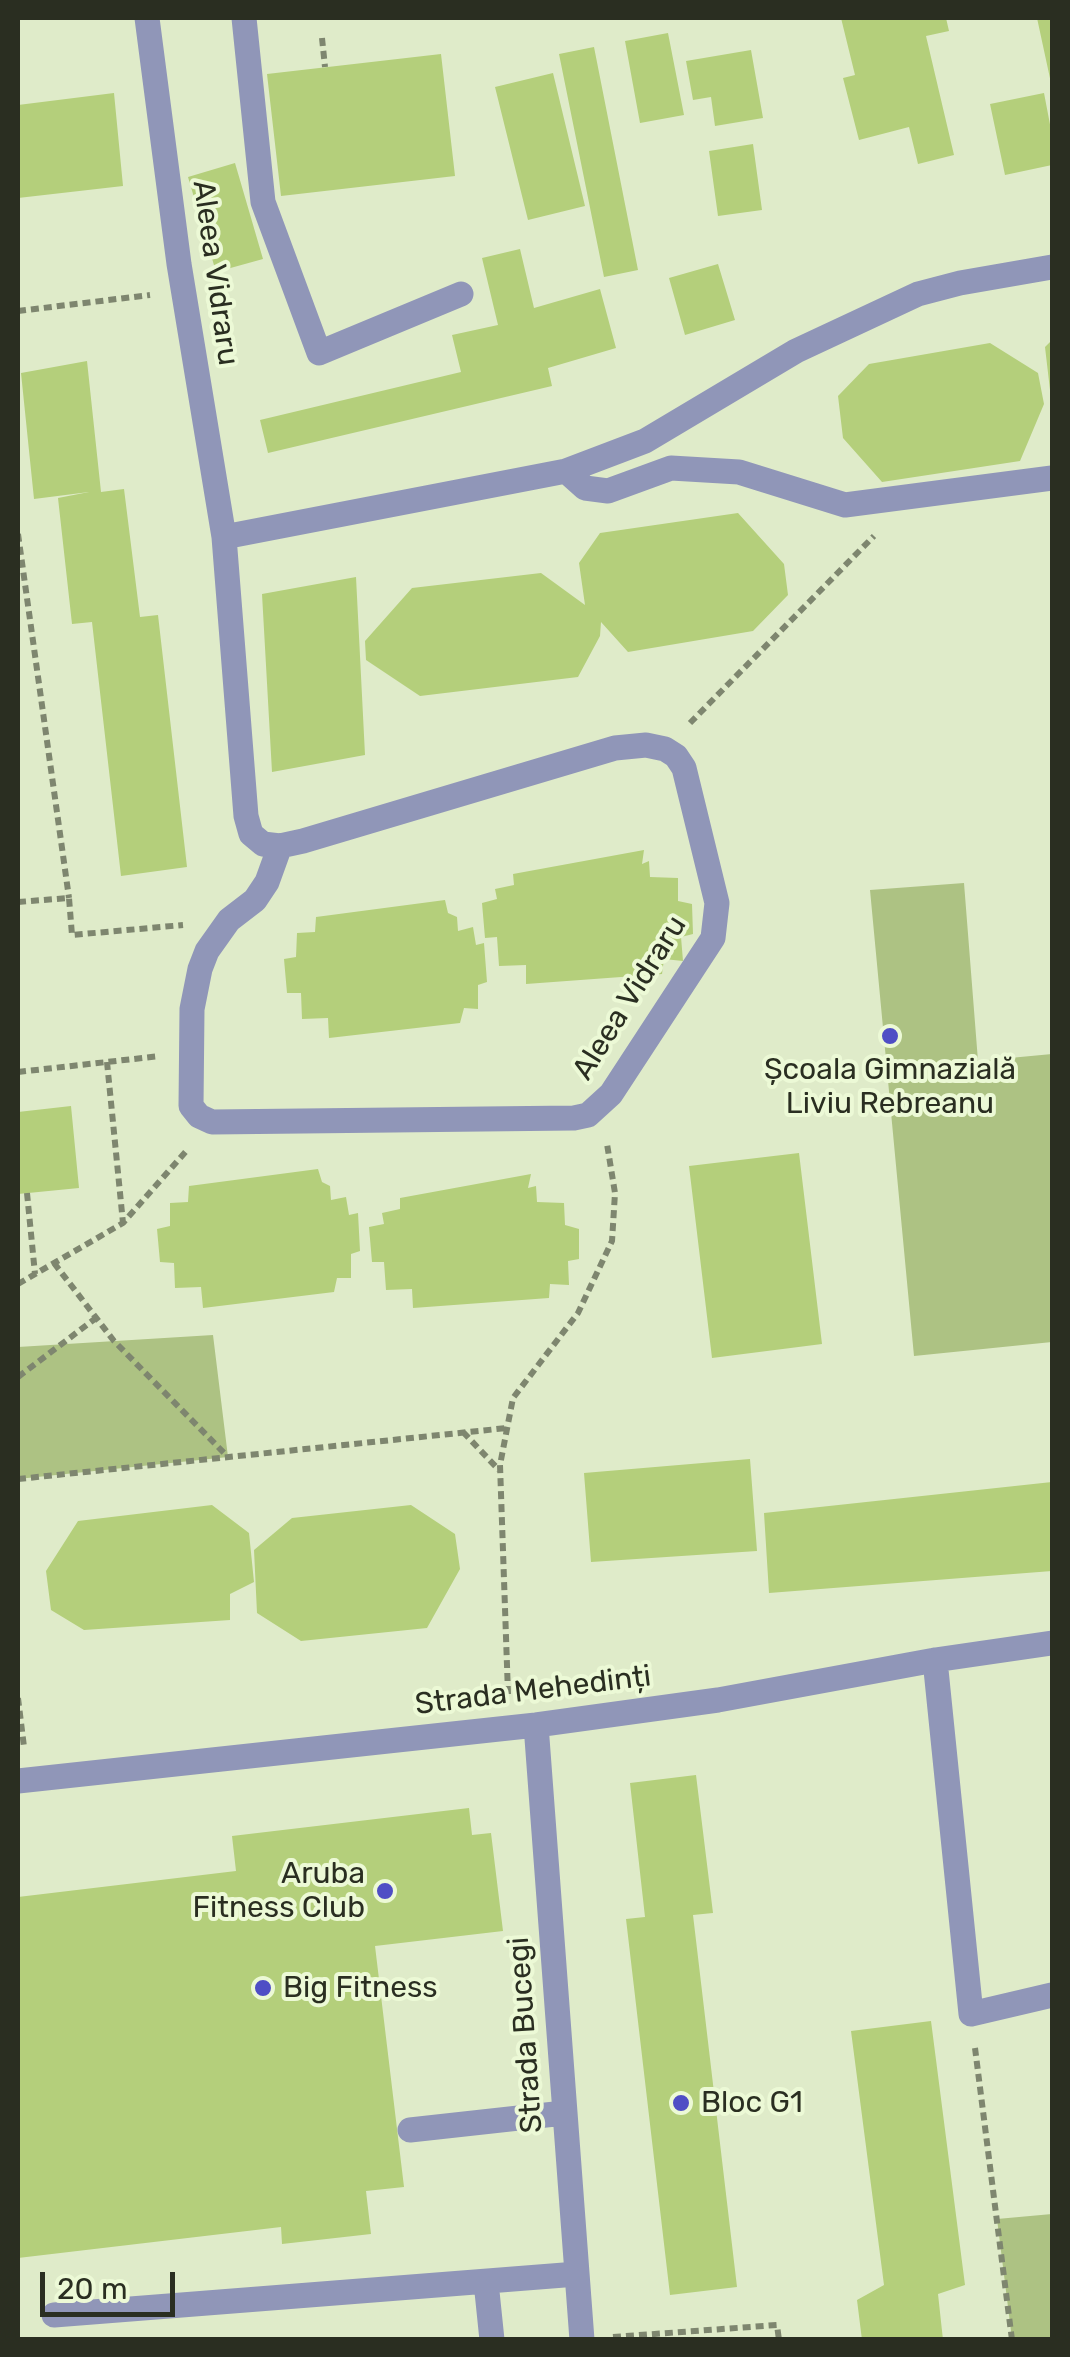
<!DOCTYPE html>
<html>
<head>
<meta charset="utf-8">
<style>
	body { margin:0 }
	#map { position:relative; width:1070px; height:2357px; overflow:hidden; background:#dfebc9; font-family:Rubik,sans-serif }
	canvas { display:block }
	.frame { position:absolute; inset:0; border:20px solid #2a2e21; pointer-events:none }
	.scale { position:absolute; left:40px; top:2272px; width:135px; height:45px; box-sizing:border-box; border:5px solid #2a2e21; border-top:0; padding-left:12px; font-size:30px; line-height:35px; white-space:nowrap; color:#2a2e21; -webkit-text-stroke:8px #ecf9d6; paint-order:stroke }
</style>
</head>
<body>
<div id="map">
<canvas width="1070" height="2357"></canvas>
<div class="frame"></div>
<div class="scale">20 m</div>
</div>
<script>
const ctx = document.querySelector('canvas').getContext('2d');
ctx.lineJoin = 'round';
function fillPath(path, color) {
  ctx.fillStyle = color;
  ctx.fill(path, 'evenodd');
}
function toPath(rows) {
  const path = new Path2D();
  for (const r of rows) {
    path.moveTo(r[0], r[1]);
    for (let i = 2; i < r.length; i += 2) path.lineTo(r[i], r[i + 1]);
  }
  return path;
}
function strokePath(path, color, width, dash) {
  ctx.strokeStyle = color;
  ctx.lineWidth = width;
  ctx.lineCap = dash ? 'butt' : 'round';
  ctx.setLineDash(dash || []);
  ctx.stroke(path);
}
function drawText(font, color, halo, rows, align = 'center') {
  ctx.font = font + ' Rubik,sans-serif';
  ctx.lineWidth = 8;
  ctx.setLineDash([]);
  ctx.textBaseline = 'middle';
  ctx.strokeStyle = halo;
  ctx.fillStyle = color;
  for (const [text, x, y, turn = 0] of rows) {
    ctx.save();
    ctx.translate(x, y);
    ctx.rotate((+turn || 0) * Math.PI / 180);
    ctx.textAlign = isNaN(turn) ? turn : align;
    if (halo) ctx.strokeText(text, 0, 0);
    ctx.fillText(text, 0, 0);
    ctx.restore();
  }
}
const green = toPath([
	[964,883,978,1061,1052,1054,1052,1342,914,1356,870,890],
	[213,1335,228,1457,18,1479,18,1347],
	[1052,2214,1052,2339,1012,2339,997,2219]
]);
const building = toPath([
	[841,18,946,18,949,31,926,36,954,155,918,164,909,127,859,140,843,78,855,75],
	[1037,18,1052,18,1052,83,1051,83],
	[668,33,684,115,640,123,625,41],
	[594,47,638,270,604,277,559,54],
	[751,50,763,118,715,126,711,97,693,100,686,61],
	[441,54,455,176,281,196,267,74],
	[553,73,585,206,528,220,495,87],
	[114,93,123,186,18,198,18,105],
	[1044,93,1052,135,1052,165,1005,175,990,104],
	[753,144,762,210,718,216,709,151],
	[235,163,263,259,216,272,188,177],
	[520,249,534,308,600,289,616,348,548,368,552,386,268,453,260,420,461,372,452,335,498,325,482,258],
	[718,264,735,320,685,335,669,278],
	[1052,340,1052,390,1050,390,1045,347],
	[990,343,1038,373,1044,404,1020,461,882,482,843,438,838,396,869,364],
	[87,361,101,492,124,489,140,617,158,615,187,867,121,876,92,622,72,624,58,498,89,492,34,499,21,373],
	[738,513,784,564,788,595,753,631,628,652,601,622,600,636,578,677,420,696,366,660,365,641,412,588,541,573,585,605,579,563,600,533],
	[356,577,365,755,272,772,262,594],
	[644,850,642,864,649,861,650,877,678,878,678,901,692,904,693,934,681,937,683,961,664,959,662,974,526,984,526,965,499,966,497,937,485,938,482,903,497,899,495,889,514,885,513,874],
	[445,900,448,913,457,917,458,931,473,927,476,945,484,943,487,982,478,985,478,1009,464,1008,460,1023,329,1038,328,1018,302,1019,301,993,287,993,284,959,296,957,297,933,315,932,316,917],
	[71,1106,79,1188,18,1194,18,1112],
	[799,1153,822,1344,712,1358,689,1166],
	[318,1169,322,1182,330,1186,331,1200,346,1197,349,1215,358,1213,360,1251,351,1254,351,1278,337,1278,334,1292,203,1308,201,1287,175,1288,174,1263,160,1262,157,1229,170,1226,170,1203,188,1202,189,1186],
	[531,1174,528,1188,536,1186,537,1202,564,1203,565,1225,579,1229,579,1259,568,1261,569,1285,550,1284,549,1298,413,1308,412,1289,386,1290,384,1262,372,1262,369,1227,384,1224,382,1213,400,1209,400,1198],
	[750,1459,757,1551,591,1562,584,1473],
	[1052,1482,1052,1571,769,1593,764,1513],
	[212,1505,249,1533,254,1582,230,1594,230,1620,84,1630,51,1610,46,1571,78,1521],
	[411,1505,455,1534,460,1569,427,1628,301,1641,257,1613,254,1550,292,1518],
	[696,1775,713,1913,693,1915,737,2287,670,2295,626,1919,645,1917,630,1783],
	[469,1808,472,1835,491,1833,503,1931,375,1946,404,2187,366,2191,371,2234,282,2244,281,2227,18,2258,18,1897,236,1871,232,1836],
	[931,2021,965,2285,938,2294,943,2340,862,2340,857,2300,884,2285,851,2031]
]);
const path = toPath([
	[322,38,325,67],
	[18,311,150,295],
	[18,534,69,898],
	[690,723,874,536],
	[18,902,69,898,72,935,183,925],
	[107,1062,123,1223],
	[18,1072,160,1056],
	[27,1193,35,1274],
	[54,1263,114,1341,227,1456],
	[18,1284,123,1223,188,1149],
	[18,1377,96,1318],
	[463,1432,499,1470],
	[18,1479,507,1428],
	[508,1694,500,1465,513,1398,578,1313,612,1241,615,1193,607,1144],
	[18,1698,24,1747],
	[975,2048,1012,2340],
	[613,2337,777,2325,779,2340]
]);
const minor = toPath([
	[147,18,179,264,224,537,246,816,251,834,263,844,280,846,303,841,615,748,646,745,665,749,676,756,684,768,717,903,713,938,611,1094,588,1115,574,1118,212,1122,199,1116,191,1106,192,1009,200,969,207,951,229,920,255,900,267,882,280,846],
	[244,18,263,202,319,353,461,294],
	[566,471,585,488,608,491,671,468,739,472,845,505,1052,478],
	[224,537,566,471,645,441,796,351,918,294,960,283,1052,267],
	[935,1660,971,2014,1052,1995],
	[536,1725,582,2340],
	[18,1781,536,1725,718,1700,935,1660,1052,1643],
	[410,2130,564,2113],
	[486,2282,492,2340],
	[54,2315,577,2274]
]);
const markers = [
	[890,1036,10,"#4f4ec5"],
	[385,1891,10,"#4f4ec5"],
	[263,1988,10,"#4f4ec5"],
	[681,2103,10,"#4f4ec5"]
];
const streetNames = [
	["Aleea Vidraru",215,273,82],
	["Aleea Vidraru",630,998,-58],
	["Strada Mehedinți",533,1691,-7],
	["Strada Bucegi",526,2035,-94]
];
const poiNames = [
	["Școala Gimnazială",890,1070,"center"],
	["Liviu Rebreanu",890,1104,"center"],
	["Aruba",365,1874,"right"],
	["Fitness Club",365,1908,"right"],
	["Big Fitness",283,1988],
	["Bloc G1",701,2103]
];
fillPath(green, '#adc283');
fillPath(building, '#b4cf7b');
strokePath(path, '#7e866f', 6, [8, 5]);
strokePath(minor, '#9096b8', 25);
for (const [x, y, r, color] of markers) {
  const dot = new Path2D();
  dot.arc(x, y, r, 0, 2 * Math.PI);
  ctx.fillStyle = color;
  ctx.fill(dot);
  strokePath(dot, '#ecf9d6', 4);
}
drawText('30px', '#2a2e21', '#ecf9d6', streetNames);
drawText('30px', '#2a2e21', '#ecf9d6', poiNames, 'left');
</script>
</body>
</html>
